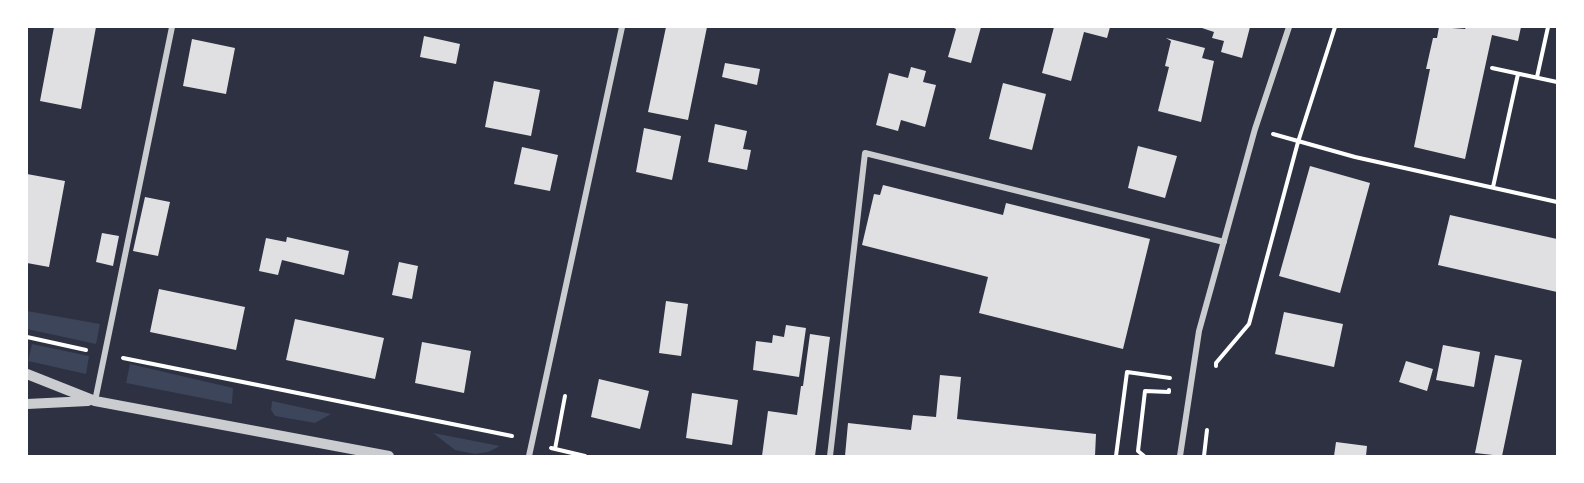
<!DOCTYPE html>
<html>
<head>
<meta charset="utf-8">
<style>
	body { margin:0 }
	#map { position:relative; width:1584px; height:483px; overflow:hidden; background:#2d3142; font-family:"Public Sans",sans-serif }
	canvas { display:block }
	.frame { position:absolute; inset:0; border:28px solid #fff; pointer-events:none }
</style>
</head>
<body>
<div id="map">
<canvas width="1584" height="483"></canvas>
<div class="frame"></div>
</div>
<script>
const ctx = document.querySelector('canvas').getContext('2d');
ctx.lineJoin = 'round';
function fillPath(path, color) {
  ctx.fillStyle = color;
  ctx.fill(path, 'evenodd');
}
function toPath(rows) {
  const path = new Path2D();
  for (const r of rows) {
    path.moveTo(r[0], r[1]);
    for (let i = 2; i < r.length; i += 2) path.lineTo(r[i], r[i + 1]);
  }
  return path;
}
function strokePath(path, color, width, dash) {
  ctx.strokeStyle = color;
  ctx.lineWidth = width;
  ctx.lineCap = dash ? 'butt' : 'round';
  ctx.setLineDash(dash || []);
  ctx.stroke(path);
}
const green = toPath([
	[27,311,100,324,96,344,27,329],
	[32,344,89,356,86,374,28,361],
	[130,364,233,388,232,404,126,383],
	[272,401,331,414,315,423,275,416,271,410],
	[433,433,500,446,488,452,475,454,455,450]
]);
const building = toPath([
	[54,27,96,27,81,109,40,101],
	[666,27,707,27,688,120,648,112],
	[952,27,981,27,971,63,948,57,956,29],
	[1054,27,1110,27,1107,38,1084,32,1071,81,1042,73],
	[1199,27,1250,27,1242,58,1221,52,1224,41,1212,38,1214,32],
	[1439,27,1465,29,1466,27,1521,27,1518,41,1492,35,1465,159,1414,147,1430,69,1426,69,1433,38,1437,38],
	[424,36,460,44,456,64,420,57],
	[1166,38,1205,48,1202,58,1214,61,1201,122,1158,111,1169,67,1165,66,1171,41],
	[192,39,235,48,226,94,183,86],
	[725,63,760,69,757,85,722,77],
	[911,67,926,71,923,82,936,85,925,127,901,120,898,131,876,125,889,73,908,78],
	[494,81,540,90,531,136,485,127],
	[1003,83,1046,94,1032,150,989,139],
	[715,124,747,131,743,149,751,150,747,170,708,162],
	[644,128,681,136,672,180,636,172],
	[1138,146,1177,156,1165,198,1128,188],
	[522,147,558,155,550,191,514,184],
	[1310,166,1370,183,1340,293,1279,276],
	[27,174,65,181,49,267,27,263],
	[883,185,1003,215,1006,203,1150,239,1123,349,979,313,988,277,862,245,874,194,880,195],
	[145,197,170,202,158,256,133,251],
	[1450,215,1557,239,1557,292,1438,265],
	[102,233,119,236,113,266,96,262],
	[287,237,349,251,344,275,282,260,278,275,259,271,266,238,286,242],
	[399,262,418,266,412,299,392,295],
	[159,289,245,307,236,350,150,332],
	[666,301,688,304,681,356,659,353],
	[1284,312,1343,324,1334,367,1275,354],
	[295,319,384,338,375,379,286,360],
	[786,325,806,328,799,377,753,370,756,341,772,343,773,335,784,337],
	[810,334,830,337,815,456,762,456,768,411,797,415,801,386,803,386],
	[422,342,471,351,464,393,415,383],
	[1443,345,1480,352,1474,387,1436,380],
	[1495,355,1522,360,1502,456,1475,453],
	[1406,361,1433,369,1427,391,1399,382],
	[940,375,961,377,957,419,1096,434,1095,456,845,456,848,423,911,430,913,415,936,417],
	[599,379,649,391,640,429,591,417],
	[692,393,738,400,732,445,686,438],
	[1336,442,1367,446,1366,456,1334,456]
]);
const path = toPath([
	[1492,68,1557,82],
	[1537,77,1548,27],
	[1273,134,1355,157,1557,202],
	[1493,187,1518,74],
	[27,337,86,350],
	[123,358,512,436],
	[1216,366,1216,363,1249,324,1298,142,1335,27],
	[551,448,585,456],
	[555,449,565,396],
	[1116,456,1127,372,1170,378],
	[1144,456,1138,451,1145,391,1169,392,1169,390],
	[1204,456,1207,430]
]);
const minor = toPath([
	[95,401,172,27],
	[529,456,622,27],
	[830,456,865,153,1224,242],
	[1180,456,1199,331,1255,129,1289,27]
]);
const tertiary = toPath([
	[27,374,95,401,389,456],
	[27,404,88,401]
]);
fillPath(green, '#3c4559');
fillPath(building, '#e0e0e3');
strokePath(path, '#fff', 4);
strokePath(minor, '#caccd0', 6);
strokePath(tertiary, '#caccd0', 10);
</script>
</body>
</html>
